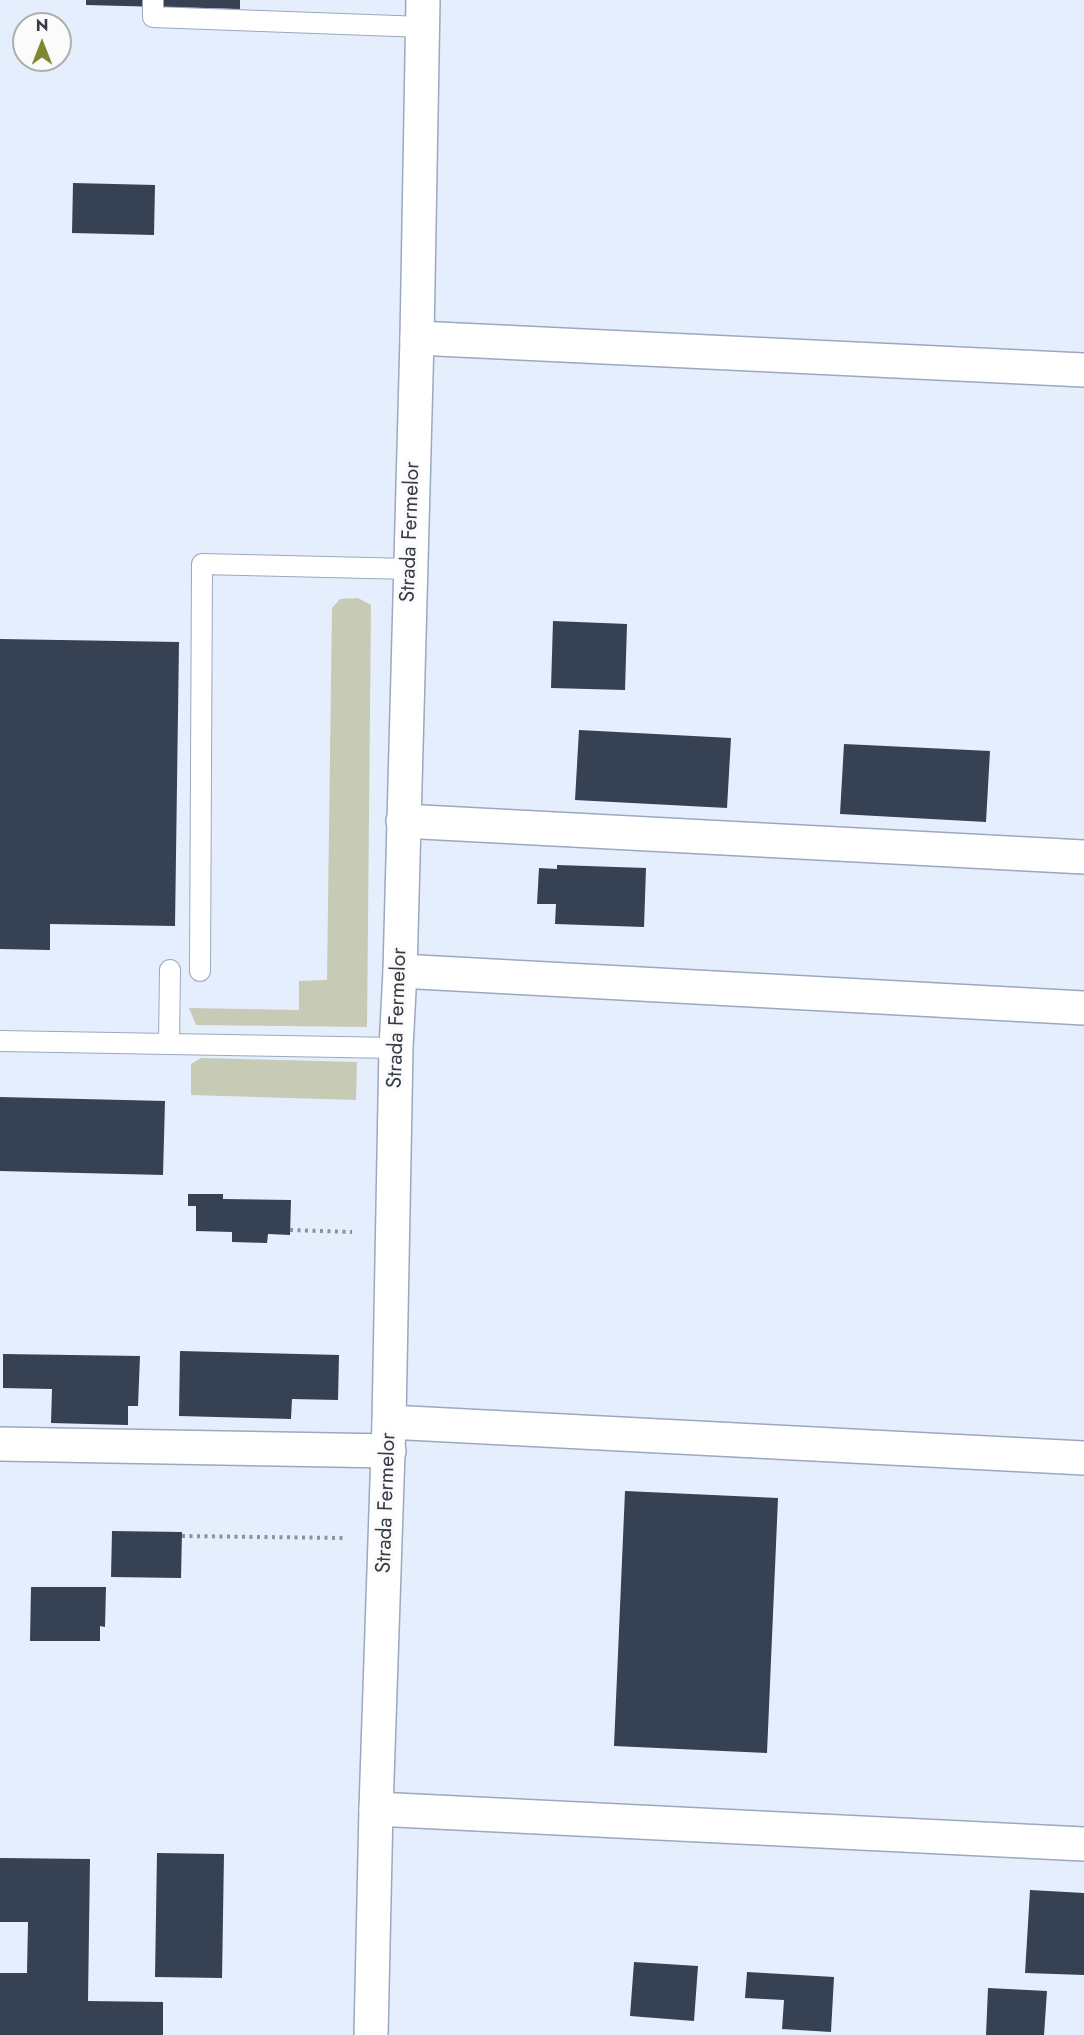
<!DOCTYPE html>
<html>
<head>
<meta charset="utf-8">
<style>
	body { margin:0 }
	#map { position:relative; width:1084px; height:2035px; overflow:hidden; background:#e5eefc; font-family:Jost,sans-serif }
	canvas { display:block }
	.north { position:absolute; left:12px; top:12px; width:60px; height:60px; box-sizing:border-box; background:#fbfbfb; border:2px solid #acaeb2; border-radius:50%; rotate:0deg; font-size:16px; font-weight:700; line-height:24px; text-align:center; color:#363b45 }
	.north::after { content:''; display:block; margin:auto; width:21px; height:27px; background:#7f8733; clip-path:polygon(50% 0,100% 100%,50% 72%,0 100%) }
</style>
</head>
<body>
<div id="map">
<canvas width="1084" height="2035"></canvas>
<div class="north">N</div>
</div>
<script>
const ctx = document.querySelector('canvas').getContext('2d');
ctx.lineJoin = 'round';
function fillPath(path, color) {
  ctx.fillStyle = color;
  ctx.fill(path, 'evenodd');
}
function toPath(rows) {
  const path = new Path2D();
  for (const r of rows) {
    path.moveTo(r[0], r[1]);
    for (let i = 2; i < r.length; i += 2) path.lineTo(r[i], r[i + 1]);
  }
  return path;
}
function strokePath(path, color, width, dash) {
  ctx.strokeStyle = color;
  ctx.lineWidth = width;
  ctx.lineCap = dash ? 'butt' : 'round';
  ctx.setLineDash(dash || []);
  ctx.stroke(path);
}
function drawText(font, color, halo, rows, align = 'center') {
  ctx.font = font + ' Jost,sans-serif';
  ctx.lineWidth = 6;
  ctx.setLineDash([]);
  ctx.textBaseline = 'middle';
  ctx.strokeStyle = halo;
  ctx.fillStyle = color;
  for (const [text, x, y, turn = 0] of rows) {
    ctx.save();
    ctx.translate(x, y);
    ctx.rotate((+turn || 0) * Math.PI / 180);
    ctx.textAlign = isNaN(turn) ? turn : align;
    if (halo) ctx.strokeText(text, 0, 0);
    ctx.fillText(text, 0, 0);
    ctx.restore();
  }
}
const green = toPath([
	[358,598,371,605,367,1027,196,1025,189,1008,299,1010,299,981,327,980,332,608,340,599],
	[201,1058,357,1062,356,1100,191,1095,191,1064]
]);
const building = toPath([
	[86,0,240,0,240,9,86,5],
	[73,183,155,185,154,235,72,233],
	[553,621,627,624,625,690,551,688],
	[0,639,179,642,175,926,50,924,50,950,0,949],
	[579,730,731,738,727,808,575,800],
	[844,744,990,751,986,822,840,814],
	[557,865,646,868,644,927,555,924,556,904,537,904,539,868,557,869],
	[0,1097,165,1101,163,1175,0,1171],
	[188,1194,223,1194,223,1199,291,1200,290,1235,268,1234,267,1243,232,1242,232,1232,196,1231,196,1206,188,1206],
	[180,1351,339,1355,338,1400,292,1399,291,1419,179,1416],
	[3,1354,140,1356,138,1406,128,1406,128,1425,51,1423,52,1389,3,1388],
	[625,1491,778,1498,767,1753,614,1746],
	[112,1531,182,1532,181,1578,111,1577],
	[31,1587,106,1587,105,1627,100,1626,100,1641,30,1641],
	[157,1853,224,1854,222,1978,155,1977],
	[0,1858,90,1859,88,2001,163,2002,163,2035,0,2035,0,1973,27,1973,28,1922,0,1922],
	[1030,1890,1084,1893,1084,1975,1025,1973],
	[634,1962,698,1966,694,2021,630,2016],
	[747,1972,834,1977,831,2032,782,2029,784,2000,745,1998],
	[988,1988,1047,1991,1044,2035,986,2035]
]);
const path = toPath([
	[290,1230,352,1232],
	[182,1536,343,1538]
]);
const service = toPath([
	[153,0,153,17,423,27],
	[200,971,202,564,410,569],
	[0,1041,396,1048],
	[169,1043,170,970]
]);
const minor = toPath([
	[417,338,1084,370],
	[403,821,1084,857],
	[400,971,1084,1008],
	[389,1422,1084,1458],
	[0,1444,389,1451],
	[376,1809,1084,1844]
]);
const tertiary = toPath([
	[371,2035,376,1809,389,1422,396,1048,400,971,417,338,423,0]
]);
const streetNames = [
	["Strada Fermelor",411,532,-88],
	["Strada Fermelor",398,1018,-88],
	["Strada Fermelor",387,1503,-88]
];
fillPath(green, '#c7cab4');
fillPath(building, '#364154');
strokePath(service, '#9ba8be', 22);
strokePath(minor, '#9ba8be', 36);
strokePath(tertiary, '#9ba8be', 36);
strokePath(path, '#8b929d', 4, [3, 4.5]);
strokePath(service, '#fff', 20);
strokePath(minor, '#fff', 33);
strokePath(tertiary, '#fff', 33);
drawText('21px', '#363b45', '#fbfbfb', streetNames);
</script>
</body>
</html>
